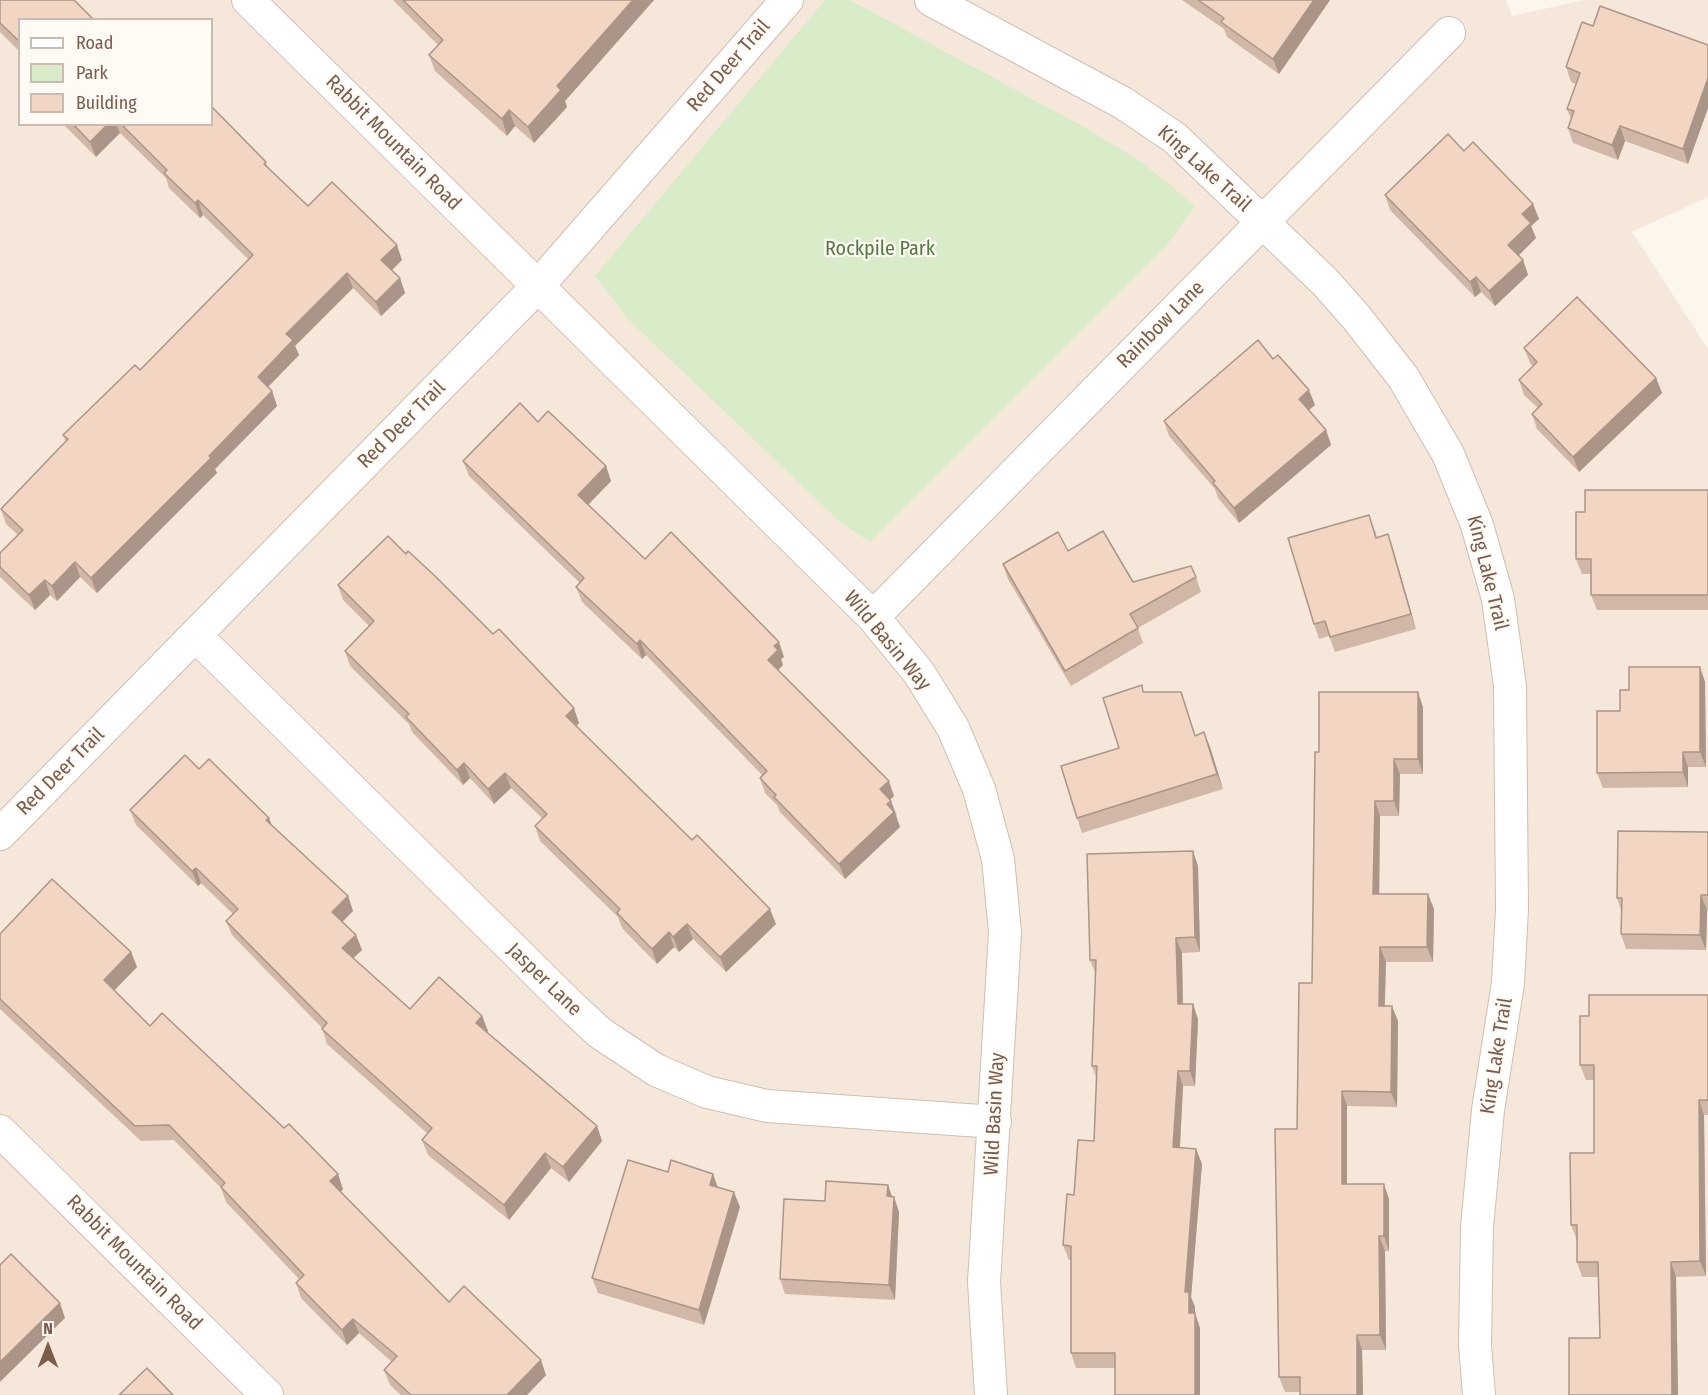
<!DOCTYPE html>
<html>
<head>
<meta charset="utf-8">
<style>
	body { margin:0 }
	#map { position:relative; width:1708px; height:1395px; overflow:hidden; background:#fdf6ec; font-family:"Fira Sans Condensed",sans-serif }
	canvas { display:block }
	.legend { position:absolute; left:18px; top:18px; width:195px; height:108px; box-sizing:border-box; background:#fffaf3; border:2px solid #cabbb1; margin:0; padding:8px 10px; list-style:none; font-size:18px; color:#7a5c4d }
	.legend li { display:flex; align-items:center; gap:12px; height:30px }
	.legend b { width:30px; border:2px solid #cabbb1 }
	.north { position:absolute; left:18px; top:1317px; width:60px; height:60px; -webkit-text-stroke:4px #fffaf3; paint-order:stroke; rotate:0deg; font-size:16px; font-weight:700; line-height:24px; text-align:center; color:#7a5c4d }
	.north::after { content:''; display:block; margin:auto; width:21px; height:27px; background:#7a5c4d; clip-path:polygon(50% 0,100% 100%,50% 72%,0 100%) }
</style>
</head>
<body>
<div id="map">
<canvas width="1708" height="1395"></canvas>
<ul class="legend">
<li><b style="height:8px;background:#fff"></b>Road</li>
<li><b style="height:16px;background:#d8ecc9"></b>Park</li>
<li><b style="height:16px;background:#f3d5c3"></b>Building</li>
</ul>
<div class="north">N</div>
</div>
<script>
const ctx = document.querySelector('canvas').getContext('2d');
ctx.lineJoin = 'round';
function fillPath(path, color) {
  ctx.fillStyle = color;
  ctx.fill(path, 'evenodd');
}
function toPath(rows) {
  const path = new Path2D();
  for (const r of rows) {
    path.moveTo(r[0], r[1]);
    for (let i = 2; i < r.length; i += 2) path.lineTo(r[i], r[i + 1]);
  }
  return path;
}
function strokePath(path, color, width, dash) {
  ctx.strokeStyle = color;
  ctx.lineWidth = width;
  ctx.lineCap = dash ? 'butt' : 'round';
  ctx.setLineDash(dash || []);
  ctx.stroke(path);
}
function drawText(font, color, halo, rows, align = 'center') {
  ctx.font = font + ' "Fira Sans Condensed",sans-serif';
  ctx.lineWidth = 4.5;
  ctx.setLineDash([]);
  ctx.textBaseline = 'middle';
  ctx.strokeStyle = halo;
  ctx.fillStyle = color;
  for (const [text, x, y, turn = 0] of rows) {
    ctx.save();
    ctx.translate(x, y);
    ctx.rotate((+turn || 0) * Math.PI / 180);
    ctx.textAlign = isNaN(turn) ? turn : align;
    if (halo) ctx.strokeText(text, 0, 0);
    ctx.fillText(text, 0, 0);
    ctx.restore();
  }
}
const residential = toPath([
	[0,0,1506,0,1512,16,1584,0,1708,0,1708,197,1632,232,1708,349,1708,1395,0,1395],
	[20,20,212,20,212,124,20,124]
]);
const green = toPath([
	[825,0,850,0,1091,131,1143,163,1195,206,1166,246,870,542,840,522,627,318,595,276]
]);
const minor = toPath([
	[248,0,873,617,919,673,953,728,979,789,998,859,1005,932,984,1282,991,1395],
	[931,0,1123,103,1175,138,1325,282,1356,317,1403,377,1448,454,1477,525,1498,599,1510,686,1512,909,1508,983,1488,1110,1477,1227,1475,1345,1479,1395],
	[873,617,1449,33],
	[196,636,573,1008,600,1033,656,1070,707,1092,767,1106,995,1122],
	[0,834,538,286,787,0],
	[0,1131,267,1395]
]);
const wall = toPath([
	[0,0,20,20,20,52,0,32],
	[393,0,654,0,565,101,567,107,534,143,515,126,507,136,435,71,429,55,438,45],
	[1182,0,1330,0,1279,74,1227,37,1224,29],
	[1593,26,1708,45,1708,108,1688,164,1625,141,1618,160,1573,143,1568,128,1571,119,1567,109,1576,84,1571,82,1566,67],
	[63,124,212,124,266,162,268,169,308,206,402,260,392,270,400,278,405,293,381,316,353,288,295,346,299,355,268,387,272,391,277,406,215,469,217,473,97,593,80,577,57,601,50,595,35,610,0,577,0,553,18,535,6,524,1,509,66,442,63,435,140,370,249,260,203,215,200,218,169,188,166,178,120,133,96,157],
	[1464,151,1533,204,1539,219,1531,226,1536,238,1519,255,1523,260,1528,275,1495,306,1481,292,1475,297,1390,210,1385,195],
	[1524,348,1656,378,1662,393,1579,472,1537,429,1532,414,1538,408,1524,395,1519,380,1533,366,1530,363],
	[1273,359,1315,405,1309,410,1326,430,1331,445,1239,523,1218,498,1215,489,1169,436,1164,421],
	[538,422,606,466,611,481,588,505,645,559,784,657,781,659,783,665,778,670,894,796,890,799,897,815,896,816,900,827,845,879,780,812,777,805,765,793,760,778,763,776,646,655,642,659,582,602,576,587,580,583,469,476,463,461],
	[1708,490,1708,610,1597,610,1591,595,1591,574,1582,574,1576,559,1585,512],
	[1375,530,1377,537,1388,534,1393,549,1416,629,1335,652,1329,636,1319,639,1314,624],
	[1068,551,1133,582,1196,577,1201,592,1138,628,1143,643,1071,686,1008,579,1003,564],
	[406,554,579,723,576,726,776,924,726,972,693,939,679,952,674,947,657,964,622,928,618,917,540,841,535,826,543,819,511,788,494,804,470,778,463,785,412,732,409,724,350,666,345,651,369,626,343,600,338,585],
	[1700,667,1705,682,1706,767,1688,767,1688,787,1603,788,1597,773,1620,711,1629,690],
	[1145,692,1181,692,1195,735,1210,747,1223,789,1082,833,1077,818,1119,748],
	[1423,707,1423,774,1400,774,1399,816,1380,816,1379,894,1434,909,1433,962,1386,962,1385,1006,1398,1021,1397,1107,1347,1106,1347,1184,1389,1199,1389,1251,1385,1251,1386,1350,1362,1350,1363,1395,1300,1395,1300,1392,1285,1392,1279,1377,1297,1129,1312,983,1319,752],
	[199,769,269,818,272,826,348,896,353,911,342,922,356,935,362,950,353,958,410,1009,482,1016,488,1031,487,1032,597,1126,602,1141,569,1182,551,1168,509,1220,428,1155,422,1140,428,1134,327,1044,322,1028,232,935,226,921,233,914,201,883,198,886,136,825,130,810],
	[1708,832,1708,910,1707,910,1706,950,1626,949,1621,934,1621,910,1617,898],
	[1198,866,1200,952,1182,953,1183,1004,1198,1019,1195,1086,1183,1086,1180,1148,1196,1149,1202,1164,1191,1297,1195,1307,1195,1313,1200,1328,1200,1395,1115,1368,1076,1368,1071,1353,1071,1260,1069,1260,1063,1245,1074,1195,1094,1141,1097,1080,1092,1066,1096,975,1090,960],
	[0,934,131,952,137,967,114,990,150,1026,343,1189,341,1192,449,1302,546,1375,527,1395,401,1395,390,1385,384,1370,392,1362,359,1333,347,1345,301,1298,296,1283,299,1279,226,1202,221,1188,174,1140,141,1141,0,1009],
	[1708,995,1708,1115,1704,1115,1706,1276,1676,1277,1678,1395,1569,1395,1600,1338,1598,1277,1582,1277,1577,1262,1577,1240,1571,1225,1594,1153,1594,1080,1586,1080,1580,1065,1589,1016],
	[668,1172,713,1174,718,1187,740,1207,704,1325,598,1293,592,1278],
	[888,1185,892,1196,894,1197,899,1212,895,1300,785,1294,780,1279]
]);
const shadedWall = toPath([
	[633,0,654,0,565,101,567,107,534,143,528,127,557,86],
	[1314,0,1330,0,1279,74,1273,59],
	[1708,78,1708,108,1688,164,1683,149],
	[509,110,515,126,507,136,502,119],
	[108,124,116,124,120,133,96,157,90,142],
	[1620,126,1625,141,1618,160,1612,145],
	[198,200,203,215,200,218,195,203],
	[1533,204,1539,219,1531,226,1536,238,1514,260,1508,245,1522,214],
	[397,245,402,260,387,275,381,260],
	[1523,260,1528,275,1495,306,1489,291],
	[347,273,353,288,295,346,299,355,263,392,258,377,286,334],
	[1476,277,1481,292,1475,297,1470,282],
	[400,278,405,293,381,316,376,302],
	[1656,378,1662,393,1579,472,1573,457],
	[1309,390,1315,405,1304,414,1299,399],
	[272,391,277,406,215,469,217,473,97,593,91,578],
	[1326,430,1331,445,1239,523,1234,508],
	[606,466,611,481,583,510,578,495],
	[1388,534,1393,549,1416,629,1411,614],
	[75,562,80,577,57,601,52,586],
	[45,580,50,595,35,610,29,595],
	[640,640,646,655,642,659,637,644],
	[779,642,784,657,781,659,783,665,773,675,768,660,774,646],
	[1700,667,1705,682,1706,767,1700,752],
	[1418,692,1423,707,1423,774,1418,759],
	[574,708,579,723,571,731,566,716],
	[1204,732,1210,747,1223,789,1217,774],
	[1683,752,1688,767,1688,787,1683,772],
	[1394,759,1400,774,1399,816,1394,801],
	[464,763,470,778,463,785,457,770],
	[505,773,511,788,494,804,488,789],
	[889,781,894,796,886,804,880,789],
	[891,801,900,827,845,879,839,864],
	[1375,801,1380,816,1379,909,1373,894],
	[269,818,274,833,266,820],
	[1193,851,1198,866,1200,952,1195,937],
	[196,868,201,883,198,886,192,871],
	[1428,894,1434,909,1433,962,1427,947],
	[1701,895,1707,910,1706,950,1700,935],
	[348,896,353,911,337,927,332,912],
	[770,909,776,924,726,972,720,957],
	[687,924,693,939,679,952,673,937],
	[669,932,674,947,657,964,652,949],
	[356,935,362,950,348,963,342,948],
	[1176,938,1182,953,1183,1019,1178,1004],
	[1380,947,1386,962,1384,1021,1379,1006],
	[131,952,137,967,110,995,104,980],
	[1193,1004,1198,1019,1195,1086,1190,1071],
	[1392,1006,1398,1021,1397,1107,1391,1092],
	[482,1016,488,1031,482,1038,476,1023],
	[1178,1071,1183,1086,1179,1162,1173,1147],
	[1342,1091,1347,1106,1347,1199,1342,1184],
	[1699,1100,1704,1115,1706,1276,1700,1261],
	[597,1126,602,1141,569,1182,563,1167],
	[1196,1149,1202,1164,1191,1297,1195,1307,1195,1328,1189,1313,1185,1292],
	[545,1153,551,1168,509,1220,504,1205],
	[338,1174,343,1189,336,1196,330,1181],
	[713,1174,718,1189,710,1185],
	[1384,1184,1389,1199,1389,1251,1384,1236],
	[888,1185,893,1200,887,1196],
	[734,1192,740,1207,704,1325,699,1310],
	[894,1197,899,1212,895,1300,889,1285],
	[1379,1236,1385,1251,1386,1350,1380,1335],
	[1671,1262,1676,1277,1678,1395,1672,1395],
	[60,1303,65,1318,0,1382,0,1362],
	[1195,1313,1200,1328,1200,1395,1195,1395],
	[353,1319,359,1333,347,1345,342,1330],
	[1357,1335,1362,1350,1363,1395,1357,1395],
	[541,1360,546,1375,527,1395,507,1395]
]);
const building = toPath([
	[0,0,74,0,94,20,20,20,20,42,0,23,0,0],
	[403,0,633,0,557,86,561,90,528,127,509,110,502,119,429,55,443,40,403,0],
	[1198,0,1314,0,1273,59,1221,22,1224,18,1198,0],
	[1600,6,1708,45,1708,78,1683,149,1620,126,1612,145,1568,128,1574,111,1567,109,1580,73,1566,67,1582,22,1593,26,1600,6],
	[212,107,266,162,264,164,308,206,332,182,397,245,381,260,400,278,376,302,347,273,286,334,293,340,258,377,272,391,209,456,211,458,91,578,75,562,52,586,45,580,29,595,0,567,0,553,23,530,1,509,68,439,63,435,135,365,140,370,253,255,198,200,195,203,164,173,167,170,121,124,212,124,212,107],
	[73,124,108,124,90,142,73,124],
	[1448,134,1464,151,1473,142,1533,204,1522,214,1531,223,1508,245,1523,260,1489,291,1476,277,1470,282,1385,195,1448,134],
	[1577,297,1656,378,1573,457,1532,414,1542,404,1519,380,1537,362,1524,348,1577,297],
	[1258,340,1273,359,1278,355,1309,390,1299,399,1326,430,1234,508,1213,483,1215,481,1164,421,1258,340],
	[520,403,538,422,548,411,606,466,578,495,645,559,671,532,779,642,774,646,778,650,768,660,889,781,880,789,891,801,887,804,894,812,839,864,774,797,776,795,760,778,767,771,640,640,637,644,576,587,584,578,463,461,520,403],
	[1585,490,1708,490,1708,595,1591,595,1591,559,1576,559,1576,512,1585,512,1585,490],
	[1369,515,1376,538,1388,534,1411,614,1330,637,1325,621,1314,624,1288,538,1369,515],
	[1103,531,1133,582,1191,566,1196,577,1130,614,1138,628,1065,671,1003,564,1058,532,1068,551,1103,531],
	[388,536,406,554,408,551,435,576,493,634,499,629,574,708,566,716,692,840,697,835,770,909,720,957,687,924,673,937,669,932,652,949,617,913,620,909,535,826,547,814,505,773,488,789,464,763,457,770,406,717,409,714,345,651,374,621,338,585,388,536],
	[1629,667,1700,667,1700,752,1683,752,1683,772,1597,773,1597,711,1620,711,1620,690,1629,690,1629,667],
	[1142,685,1143,692,1181,692,1195,736,1204,732,1217,774,1077,818,1061,766,1119,748,1103,698,1142,685],
	[1319,692,1418,692,1418,759,1394,759,1394,801,1375,801,1373,894,1428,894,1427,947,1380,947,1379,1006,1392,1006,1391,1092,1342,1091,1342,1184,1384,1184,1384,1236,1379,1236,1380,1335,1357,1335,1357,1395,1300,1395,1300,1377,1279,1377,1275,1129,1297,1129,1299,983,1312,983,1315,752,1319,752,1319,692],
	[185,755,199,769,209,759,269,818,266,820,348,896,332,912,356,935,342,948,410,1009,439,977,482,1016,476,1023,597,1126,563,1167,545,1153,504,1205,422,1140,432,1128,322,1029,327,1023,226,921,238,909,196,868,192,871,130,810,185,755],
	[1618,831,1708,832,1708,895,1701,895,1700,935,1621,934,1622,898,1617,898,1618,831],
	[1193,851,1195,937,1176,938,1178,1004,1193,1004,1190,1071,1178,1071,1173,1147,1196,1149,1185,1292,1189,1292,1189,1313,1195,1313,1195,1395,1115,1395,1115,1353,1071,1353,1071,1246,1063,1245,1067,1194,1074,1195,1078,1140,1094,1141,1097,1066,1092,1066,1096,960,1090,960,1087,854,1193,851],
	[52,879,131,952,104,980,150,1026,162,1013,284,1128,289,1124,338,1174,330,1181,449,1302,464,1286,541,1360,507,1395,411,1395,384,1370,397,1356,353,1319,342,1330,296,1283,304,1275,221,1187,225,1183,169,1125,135,1126,0,999,0,934,52,879],
	[1589,995,1708,995,1708,1100,1699,1100,1700,1261,1671,1262,1672,1395,1569,1395,1569,1338,1600,1338,1598,1262,1577,1262,1577,1225,1571,1225,1570,1153,1594,1153,1594,1065,1580,1065,1580,1016,1589,1016,1589,995],
	[628,1160,668,1172,671,1160,713,1174,710,1185,734,1192,699,1310,592,1278,628,1160],
	[826,1181,888,1185,887,1196,894,1197,889,1285,780,1279,784,1199,825,1201,826,1181],
	[11,1254,60,1303,0,1362,0,1265,11,1254],
	[147,1368,173,1395,119,1395,147,1368]
]);
const streetNames = [
	["Red Deer Trail",729,66,-49],
	["Rabbit Mountain Road",393,143,45],
	["King Lake Trail",1204,169,42],
	["Rainbow Lane",1161,325,-45],
	["Red Deer Trail",402,425,-45],
	["King Lake Trail",1487,573,76],
	["Wild Basin Way",887,641,50],
	["Red Deer Trail",61,772,-45],
	["Jasper Lane",544,980,44],
	["King Lake Trail",1497,1056,-81],
	["Wild Basin Way",995,1114,-87],
	["Rabbit Mountain Road",134,1263,45]
];
const parkNames = [
	["Rockpile Park",880,249]
];
fillPath(residential, '#f5e8da');
fillPath(green, '#d8ecc9');
strokePath(minor, '#d1beb0', 34);
strokePath(minor, '#fff', 32);
fillPath(wall, '#d1b7a8');
fillPath(shadedWall, '#aa9588');
fillPath(building, '#f3d5c3');
strokePath(building, '#aa9588', 1.5);
drawText('20px', '#7a5c4d', '#fffaf3', streetNames);
drawText('20px', '#537a41', '#fffaf3', parkNames);
</script>
</body>
</html>
